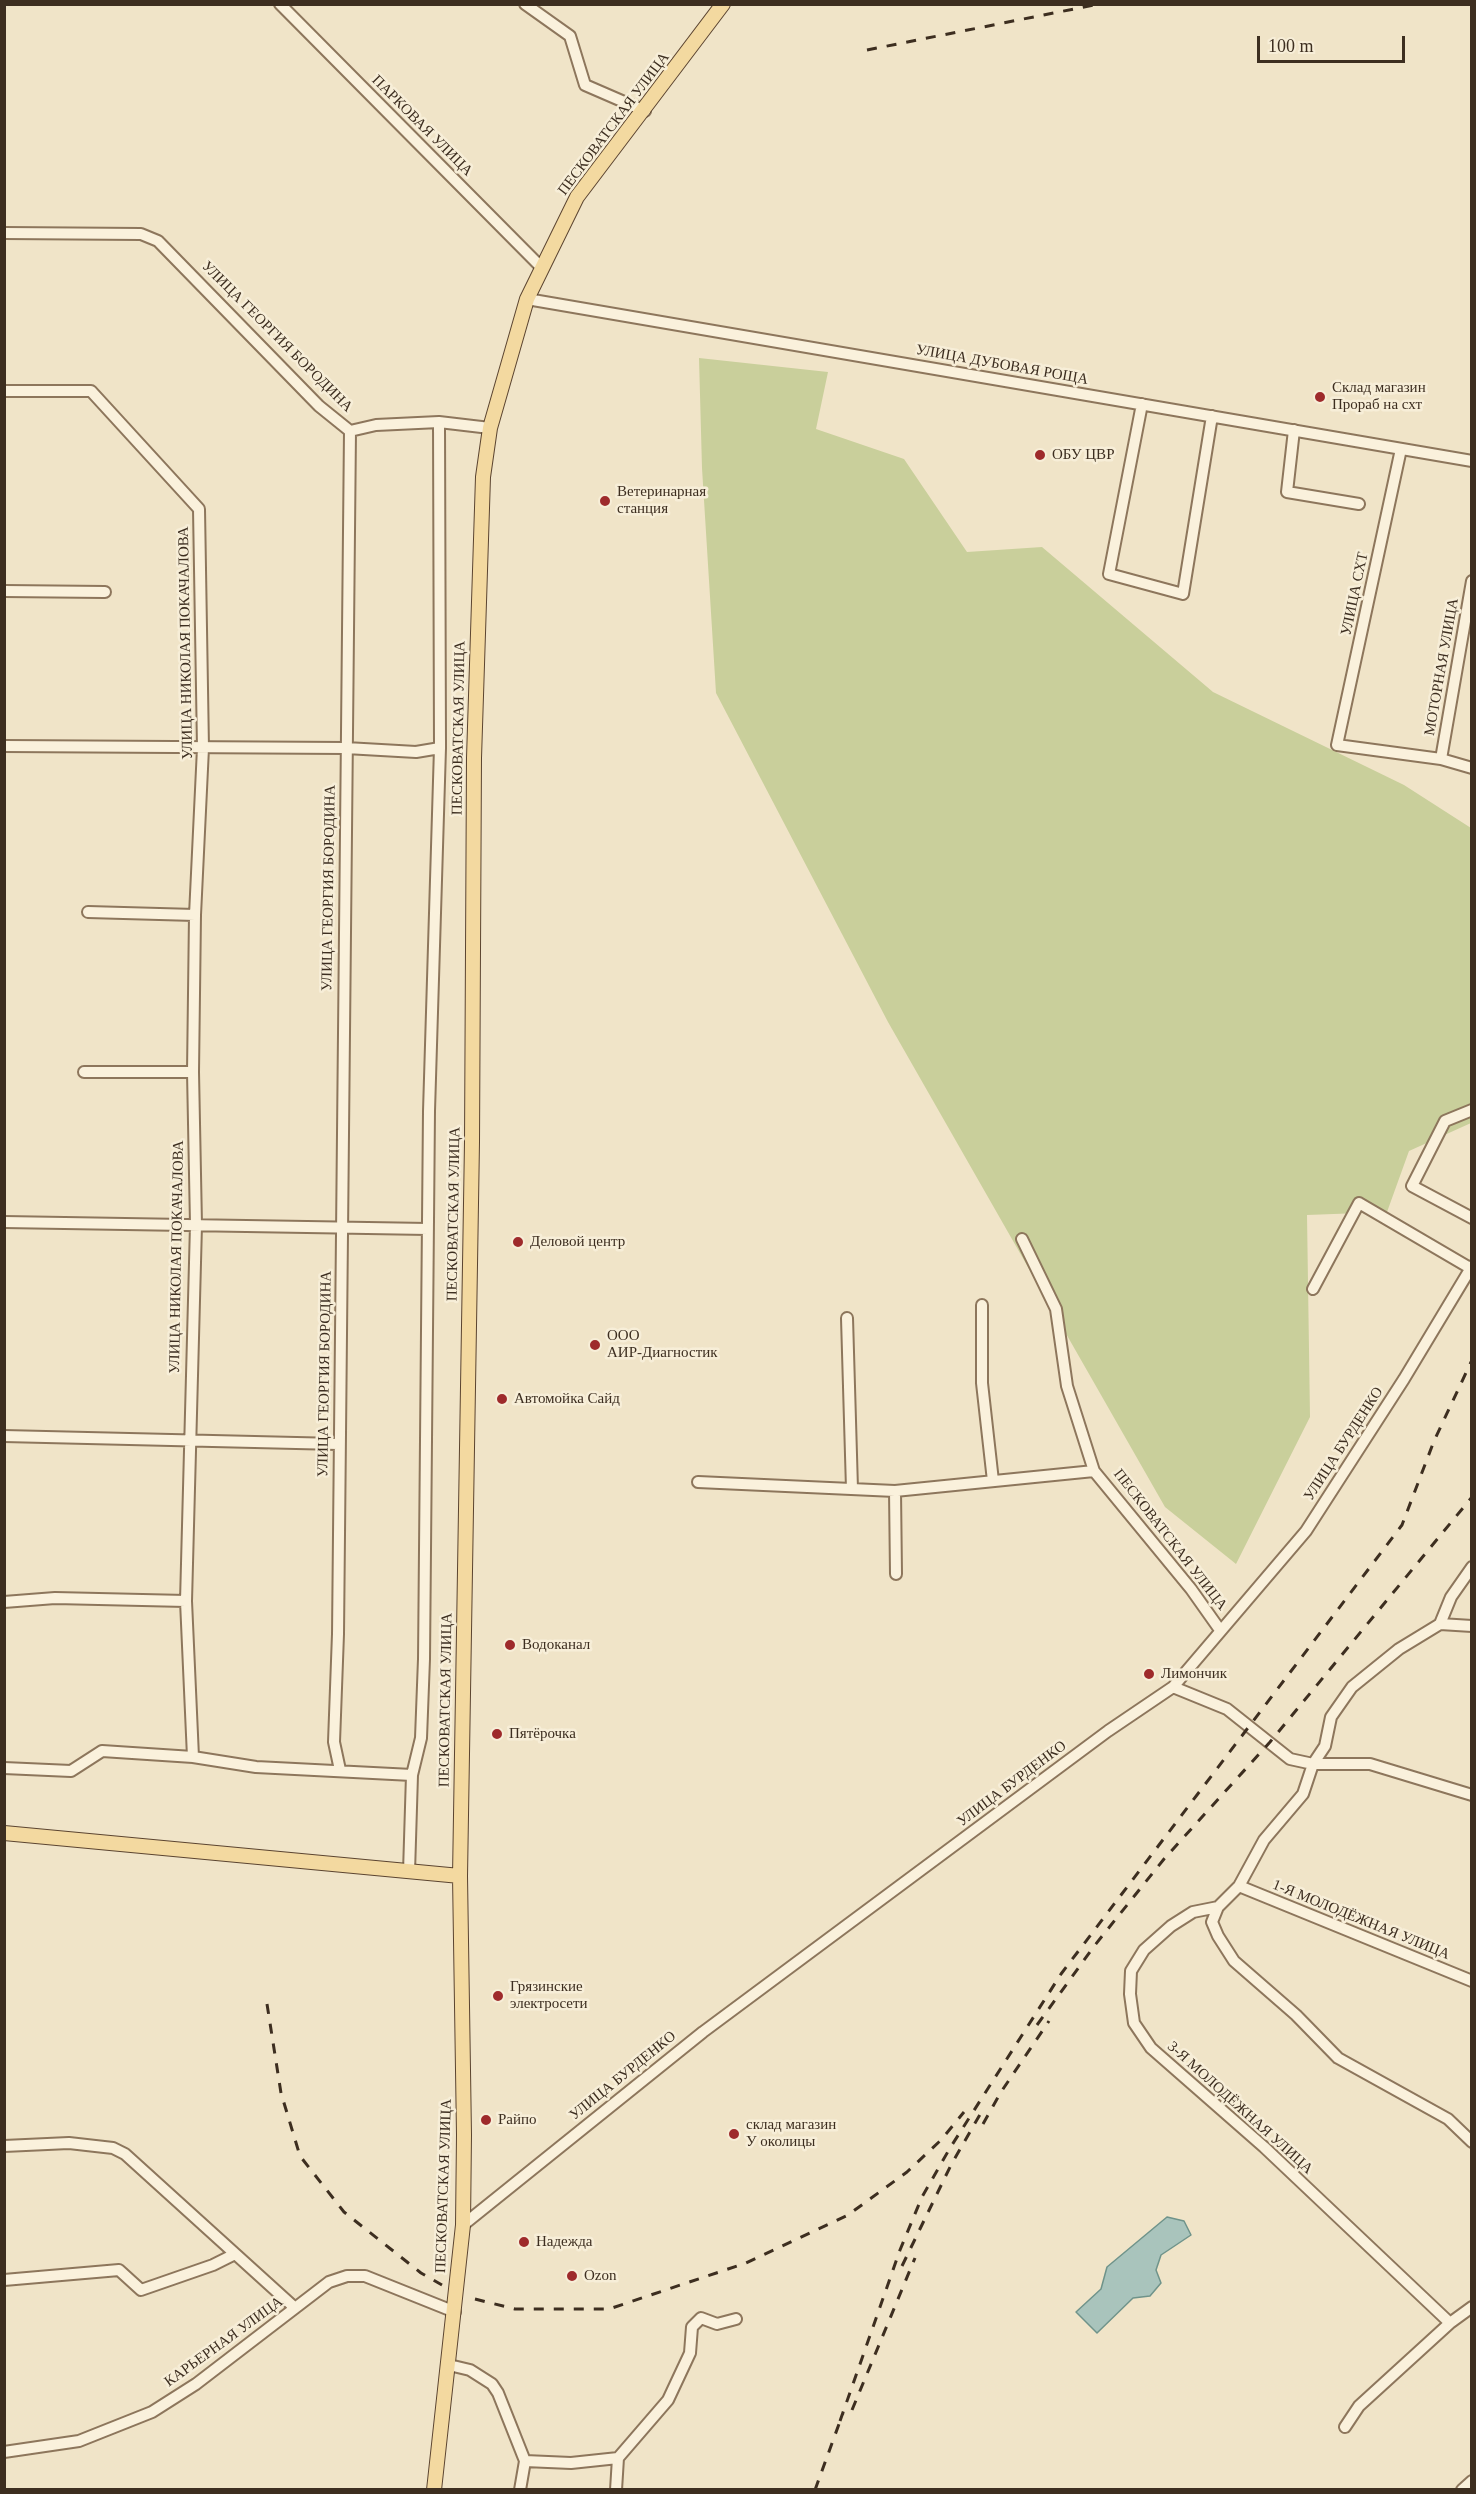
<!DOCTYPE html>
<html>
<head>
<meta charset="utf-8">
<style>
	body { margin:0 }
	#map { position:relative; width:1476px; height:2494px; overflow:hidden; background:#f0e4c8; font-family:"Times New Roman",serif }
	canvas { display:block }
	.frame { position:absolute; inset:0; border:6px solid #3d2e20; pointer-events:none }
	.scale { position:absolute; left:1257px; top:36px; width:148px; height:27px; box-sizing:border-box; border:3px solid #3d2e20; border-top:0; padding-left:8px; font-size:18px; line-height:21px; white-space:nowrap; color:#3d2e20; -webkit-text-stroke:4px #f7eed8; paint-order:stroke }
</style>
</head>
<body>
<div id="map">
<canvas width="1476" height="2494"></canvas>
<div class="frame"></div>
<div class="scale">100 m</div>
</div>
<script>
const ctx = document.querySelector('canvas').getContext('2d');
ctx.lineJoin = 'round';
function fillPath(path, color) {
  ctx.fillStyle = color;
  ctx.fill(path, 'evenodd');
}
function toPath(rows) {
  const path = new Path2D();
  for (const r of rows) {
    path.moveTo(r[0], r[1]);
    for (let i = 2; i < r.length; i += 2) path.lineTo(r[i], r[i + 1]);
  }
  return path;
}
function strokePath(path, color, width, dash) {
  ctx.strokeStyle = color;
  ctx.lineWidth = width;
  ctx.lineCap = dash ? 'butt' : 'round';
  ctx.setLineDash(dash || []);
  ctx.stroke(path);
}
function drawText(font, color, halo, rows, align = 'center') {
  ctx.font = font + ' "Times New Roman",serif';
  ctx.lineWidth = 5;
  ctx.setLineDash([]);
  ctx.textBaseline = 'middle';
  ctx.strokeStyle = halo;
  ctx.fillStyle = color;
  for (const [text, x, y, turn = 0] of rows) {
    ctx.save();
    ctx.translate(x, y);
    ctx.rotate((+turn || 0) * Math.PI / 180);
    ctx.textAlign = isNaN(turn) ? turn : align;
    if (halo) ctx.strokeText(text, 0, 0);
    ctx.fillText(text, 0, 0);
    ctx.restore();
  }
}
const green = toPath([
	[699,358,828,372,816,429,904,459,967,552,1042,547,1213,692,1404,785,1471,828,1471,1123,1409,1151,1387,1212,1307,1215,1310,1417,1236,1564,1165,1507,888,1022,716,693,702,468]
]);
const water = toPath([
	[1167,2217,1184,2221,1191,2235,1161,2255,1156,2270,1161,2283,1150,2296,1133,2298,1097,2333,1076,2312,1101,2289,1107,2267,1167,2217]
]);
const minor = toPath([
	[280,4,542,268],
	[525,4,570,36,585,85,645,111],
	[4,233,141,234,158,241,319,406,350,431,338,1634,334,1742,340,1770],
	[527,299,1472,461],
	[4,391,91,391,199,509,203,748,195,915,193,1072,196,1225,186,1601,193,1757],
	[1142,404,1109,574,1183,594,1212,416],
	[1294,430,1287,492,1359,504],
	[350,431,376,425,439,422,490,428],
	[1401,449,1337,745,1441,759,1472,768],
	[4,591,105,592],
	[4,746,346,748,416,752,440,748],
	[1441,759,1472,581],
	[88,912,195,915],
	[84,1072,193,1072],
	[1472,1110,1445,1121,1412,1186,1472,1218],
	[4,1222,428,1229],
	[1022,1239,1056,1309,1067,1386,1094,1471,1191,1589,1220,1630],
	[1313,1289,1359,1203,1470,1268],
	[982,1305,982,1383,993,1481],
	[847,1318,852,1489],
	[4,1436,338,1444],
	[698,1482,895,1491,1094,1471],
	[895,1491,896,1574],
	[4,1602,55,1598,186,1601],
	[1440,1624,1399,1649,1352,1687,1331,1717,1325,1746,1313,1764,1303,1794,1264,1840,1239,1886,1218,1907,1212,1922,1218,1936,1234,1961,1296,2015,1338,2058,1448,2119,1472,2142],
	[1440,1624,1451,1597,1472,1567],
	[1440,1624,1472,1626],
	[1173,1687,1227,1709,1290,1759,1313,1764,1370,1764,1472,1795],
	[4,1768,71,1771,102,1751,193,1757,256,1767,412,1775],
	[409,1872,412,1775,421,1738,424,1659,429,1111,440,748,439,422],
	[1239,1886,1472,1981],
	[1218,1907,1193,1912,1171,1926,1144,1950,1131,1971,1130,1994,1134,2023,1151,2048,1264,2147,1450,2323],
	[4,2146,69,2143,113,2148,125,2154,295,2308],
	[463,2225,703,2032,1108,1731,1173,1687,1306,1531,1404,1379,1472,1266],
	[4,2280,119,2270,141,2290,213,2265,235,2254],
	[449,2365,470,2370,492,2384,498,2393,525,2461,520,2490],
	[1345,2427,1359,2406,1450,2323,1472,2307],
	[4,2452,79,2441,152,2412,196,2384,329,2282,347,2276,365,2276,455,2312],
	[525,2461,571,2463,618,2458,668,2400,690,2353,692,2327,701,2318,717,2324,736,2319],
	[616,2490,618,2458],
	[1462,2490,1472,2481]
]);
const major = toPath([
	[4,1833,460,1876],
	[434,2490,463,2225,464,2135,460,1876,472,1142,474,758,483,477,490,428,527,299,577,197,723,4]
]);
const rail = toPath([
	[867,50,1099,4],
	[267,2004,281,2093,300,2156,344,2212,421,2273,442,2285],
	[1037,2025,1095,1945,1164,1859,1270,1742,1472,1497],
	[983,2124,1001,2092,1049,2021],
	[902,2266,951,2165,982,2111],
	[475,2299,515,2309,609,2309,746,2263,848,2215,907,2172,941,2140,964,2112],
	[852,2410,915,2258],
	[840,2421,900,2250,922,2197,950,2148,1061,1974,1402,1525,1434,1441,1472,1360],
	[815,2490,843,2413]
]);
const markers = [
	[1320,397,6,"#9e2a2b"],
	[1040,455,6,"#9e2a2b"],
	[605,501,6,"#9e2a2b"],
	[518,1242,6,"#9e2a2b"],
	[595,1345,6,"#9e2a2b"],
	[502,1399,6,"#9e2a2b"],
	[510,1645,6,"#9e2a2b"],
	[1149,1674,6,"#9e2a2b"],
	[497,1734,6,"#9e2a2b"],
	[498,1996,6,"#9e2a2b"],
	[486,2120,6,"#9e2a2b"],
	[734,2134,6,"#9e2a2b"],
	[524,2242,6,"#9e2a2b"],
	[572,2276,6,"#9e2a2b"]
];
const streetNames = [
	["ПЕСКОВАТСКАЯ УЛИЦА",614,124,-53],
	["ПАРКОВАЯ УЛИЦА",422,126,45],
	["УЛИЦА ГЕОРГИЯ БОРОДИНА",277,337,45],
	["УЛИЦА ДУБОВАЯ РОЩА",1002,365,10],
	["УЛИЦА СХТ",1355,594,-78],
	["УЛИЦА НИКОЛАЯ ПОКАЧАЛОВА",186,643,-91],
	["МОТОРНАЯ УЛИЦА",1442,667,-80],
	["ПЕСКОВАТСКАЯ УЛИЦА",459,728,-89],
	["УЛИЦА ГЕОРГИЯ БОРОДИНА",329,888,-89],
	["ПЕСКОВАТСКАЯ УЛИЦА",454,1214,-89],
	["УЛИЦА НИКОЛАЯ ПОКАЧАЛОВА",177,1257,-89],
	["УЛИЦА ГЕОРГИЯ БОРОДИНА",325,1374,-89],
	["УЛИЦА БУРДЕНКО",1344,1444,-57],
	["ПЕСКОВАТСКАЯ УЛИЦА",1170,1540,52],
	["ПЕСКОВАТСКАЯ УЛИЦА",446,1700,-89],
	["УЛИЦА БУРДЕНКО",1012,1784,-37],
	["1-Я МОЛОДЁЖНАЯ УЛИЦА",1361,1920,22],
	["УЛИЦА БУРДЕНКО",623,2076,-39],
	["3-Я МОЛОДЁЖНАЯ УЛИЦА",1240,2108,42],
	["ПЕСКОВАТСКАЯ УЛИЦА",444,2186,-88],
	["КАРЬЕРНАЯ УЛИЦА",224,2342,-36]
];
const poiNames = [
	["Склад магазин",1332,388],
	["Прораб на схт",1332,405],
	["ОБУ ЦВР",1052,455],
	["Ветеринарная",617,492],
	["станция",617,509],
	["Деловой центр",530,1242],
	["ООО",607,1336],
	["АИР-Диагностик",607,1353],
	["Автомойка Сайд",514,1399],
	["Водоканал",522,1645],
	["Лимончик",1161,1674],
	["Пятёрочка",509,1734],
	["Грязинские",510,1987],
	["электросети",510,2004],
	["Райпо",498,2120],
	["склад магазин",746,2125],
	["У околицы",746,2142],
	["Надежда",536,2242],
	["Ozon",584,2276]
];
fillPath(green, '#c9cf9b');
fillPath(water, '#a9c4bc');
strokePath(water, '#6f938a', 1.5);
strokePath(minor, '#8d765c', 14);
strokePath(major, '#5b4430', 16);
strokePath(minor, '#faf1dc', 10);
strokePath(major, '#f3d9a0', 14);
strokePath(rail, '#3d2e20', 3, [10, 10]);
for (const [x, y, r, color] of markers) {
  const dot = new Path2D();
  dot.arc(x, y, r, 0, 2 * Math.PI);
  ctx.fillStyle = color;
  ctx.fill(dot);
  strokePath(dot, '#f7eed8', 2);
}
drawText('15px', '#3d2e20', '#f7eed8', streetNames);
drawText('15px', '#3d2e20', '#f7eed8', poiNames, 'left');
</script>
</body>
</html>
